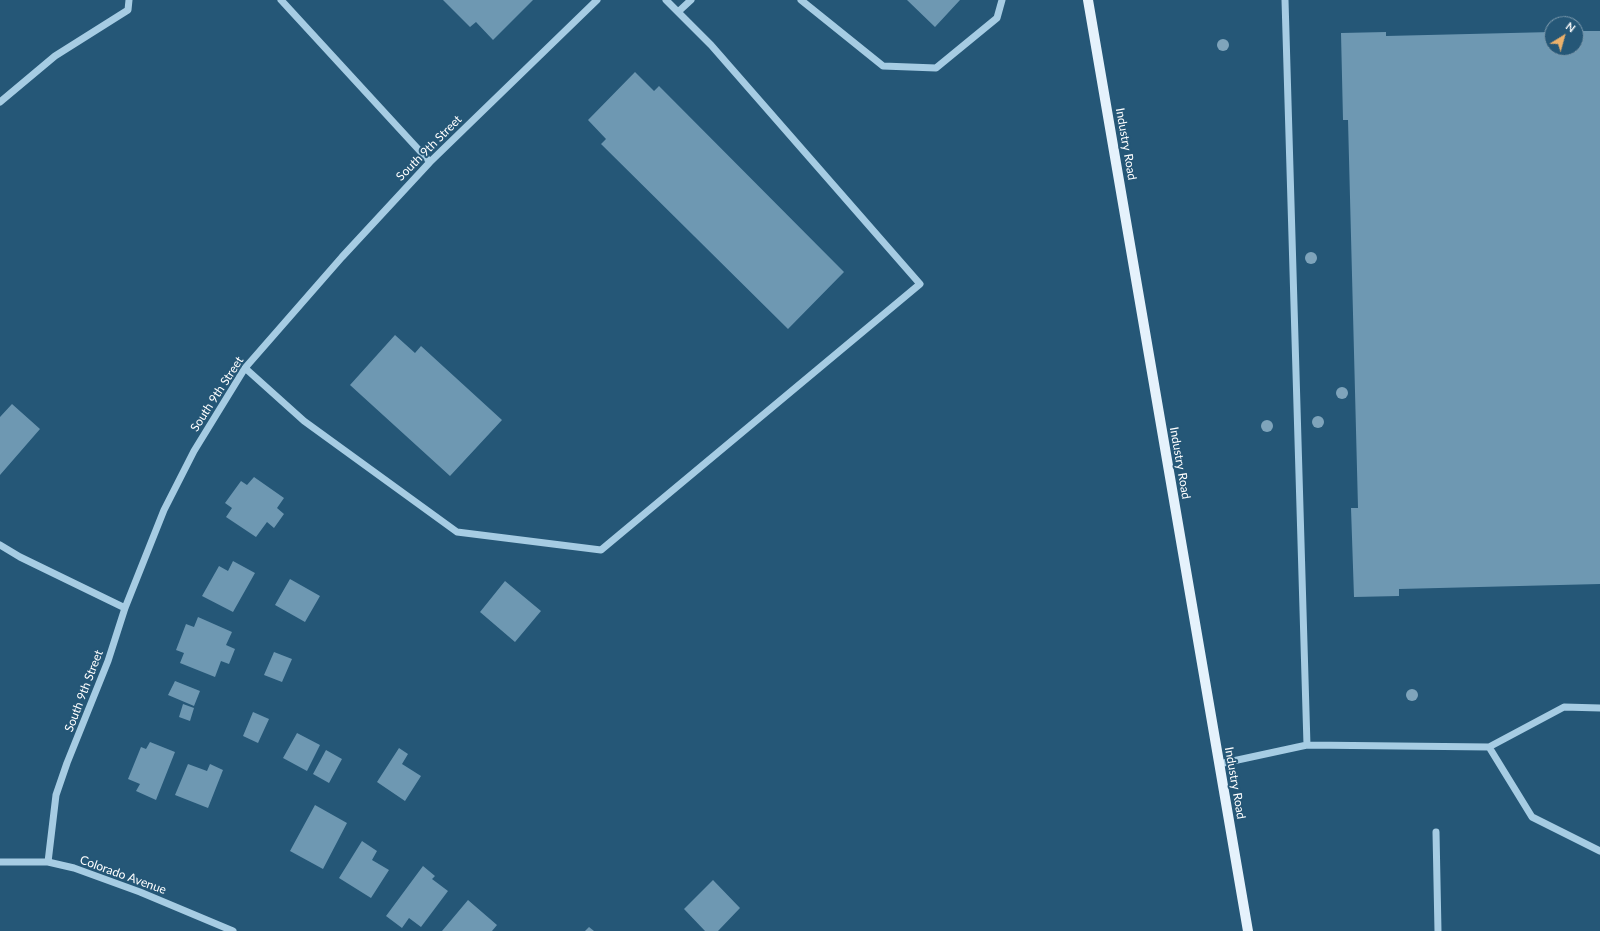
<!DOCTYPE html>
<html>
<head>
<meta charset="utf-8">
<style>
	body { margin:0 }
	#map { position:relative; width:1600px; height:931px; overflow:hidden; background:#255777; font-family:Lato,sans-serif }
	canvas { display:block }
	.north { position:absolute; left:1544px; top:16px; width:40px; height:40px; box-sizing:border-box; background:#255777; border:1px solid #7c9aad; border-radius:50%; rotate:37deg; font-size:11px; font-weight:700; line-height:16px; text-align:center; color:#fff }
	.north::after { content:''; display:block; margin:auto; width:14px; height:18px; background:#ecb16b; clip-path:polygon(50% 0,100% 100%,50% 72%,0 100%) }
</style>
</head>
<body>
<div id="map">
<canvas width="1600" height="931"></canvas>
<div class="north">N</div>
</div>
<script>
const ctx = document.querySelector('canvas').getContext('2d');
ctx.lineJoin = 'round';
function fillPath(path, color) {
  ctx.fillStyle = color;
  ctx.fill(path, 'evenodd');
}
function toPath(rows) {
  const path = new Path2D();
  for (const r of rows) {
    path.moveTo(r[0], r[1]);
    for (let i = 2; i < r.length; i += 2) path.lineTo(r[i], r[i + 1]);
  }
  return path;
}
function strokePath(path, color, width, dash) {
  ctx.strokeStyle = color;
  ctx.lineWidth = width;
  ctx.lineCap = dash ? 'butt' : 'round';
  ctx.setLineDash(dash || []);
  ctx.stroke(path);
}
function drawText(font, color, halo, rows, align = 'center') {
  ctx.font = font + ' Lato,sans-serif';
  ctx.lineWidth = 4;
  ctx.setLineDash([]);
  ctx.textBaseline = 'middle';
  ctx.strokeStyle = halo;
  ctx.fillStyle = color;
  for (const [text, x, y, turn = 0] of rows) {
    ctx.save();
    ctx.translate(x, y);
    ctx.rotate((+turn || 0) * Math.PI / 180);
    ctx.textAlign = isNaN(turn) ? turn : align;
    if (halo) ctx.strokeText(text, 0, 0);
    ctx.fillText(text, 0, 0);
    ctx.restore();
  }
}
const building = toPath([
	[443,0,533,0,493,40,476,22,470,27],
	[907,0,960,0,935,27],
	[1576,31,1600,31,1600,584,1399,589,1399,596,1354,597,1351,508,1358,508,1348,120,1343,120,1341,33,1386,32,1386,36,1552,32,1552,48,1576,48],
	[635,72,654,91,659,86,844,272,788,329,601,144,606,139,588,120],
	[395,335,415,353,421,346,502,420,450,476,350,385],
	[12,404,40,429,0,475,0,417],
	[254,477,284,498,277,508,284,514,274,528,267,522,256,537,226,517,232,508,225,503,241,481,247,485],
	[233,561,255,573,233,612,202,596,219,566,228,571],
	[290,579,320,596,305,622,275,605],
	[505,581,541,611,515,642,480,612],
	[198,617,232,632,226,645,235,649,229,664,221,661,215,677,180,663,184,653,176,650,186,624,194,627],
	[274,652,292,659,282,682,264,675],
	[175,681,200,691,194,706,168,695],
	[183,704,194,708,190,721,179,717],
	[253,712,269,719,258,743,243,736],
	[297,733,320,745,307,771,283,758],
	[150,742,175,752,156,800,136,791,140,784,128,779,141,747,146,749],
	[399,748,408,754,402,764,421,776,405,801,377,782],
	[326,750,342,759,329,783,313,774],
	[188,764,207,771,210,764,223,770,208,808,175,795],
	[315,805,347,823,323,869,290,851],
	[362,841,377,851,372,860,389,870,371,898,339,878],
	[423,866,435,876,432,879,448,891,421,927,409,918,402,928,386,916],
	[713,880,740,908,718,931,705,931,684,909],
	[468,900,497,925,492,931,442,931],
	[589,927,594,931,585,931]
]);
const minor = toPath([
	[281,0,430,162],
	[801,0,883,66,936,68,997,18,1002,0],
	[678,12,691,0],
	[0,102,55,56,128,10,129,0],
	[245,368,304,421,457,532,601,550,920,284,711,45,666,0],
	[0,545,20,557,125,608],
	[1307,745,1489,747,1564,707,1600,708],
	[1489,747,1532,817,1600,851],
	[1219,764,1307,745,1285,0],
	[1436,832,1438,931],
	[0,862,48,862,74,868,140,892,233,931],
	[48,862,56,795,67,763,108,661,125,608,164,510,194,451,245,368,342,257,430,162,597,0]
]);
const major = toPath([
	[1088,0,1248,931]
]);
const trees = [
	[1223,45],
	[1311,258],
	[1342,393],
	[1318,422],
	[1267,426],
	[1412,695]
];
const streetNames = [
	["Industry Road",1126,144,80],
	["South 9th Street",429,148,-45],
	["South 9th Street",217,394,-57],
	["Industry Road",1180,463,80],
	["South 9th Street",84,691,-69],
	["Industry Road",1235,783,80],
	["Colorado Avenue",123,875,20]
];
fillPath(building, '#6e98b2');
strokePath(minor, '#a6cce3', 7);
strokePath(major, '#e5f2fc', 10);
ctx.fillStyle = '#7fa4bb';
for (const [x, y] of trees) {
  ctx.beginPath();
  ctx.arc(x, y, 6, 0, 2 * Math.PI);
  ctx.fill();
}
drawText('12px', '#fff', '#255777', streetNames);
</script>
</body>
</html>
